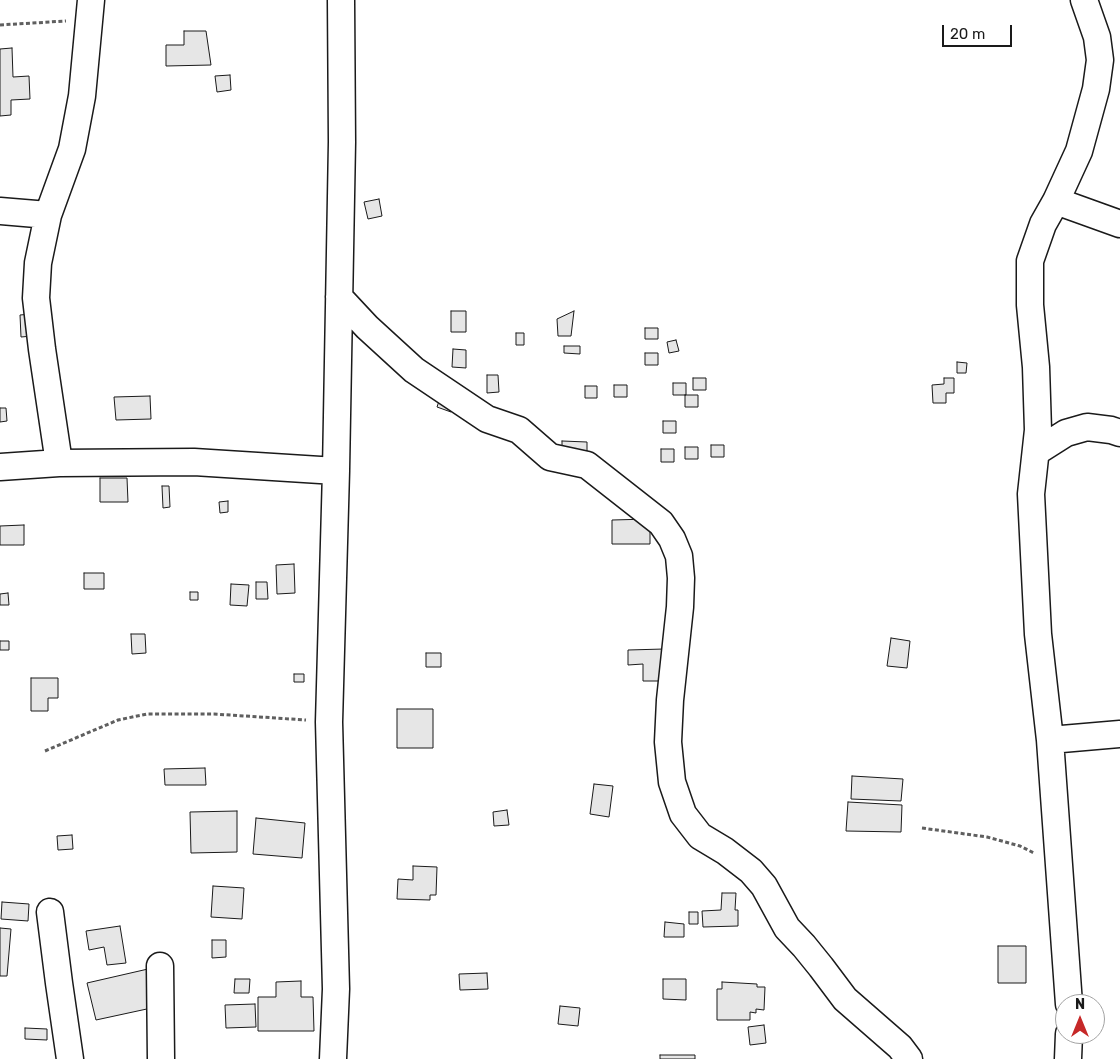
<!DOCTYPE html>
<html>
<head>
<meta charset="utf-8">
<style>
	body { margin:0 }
	#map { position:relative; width:1120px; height:1059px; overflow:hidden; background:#fff; font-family:Rubik,sans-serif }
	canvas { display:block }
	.north { position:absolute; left:1055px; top:994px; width:50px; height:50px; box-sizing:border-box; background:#fff; border:1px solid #a3a3a3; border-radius:50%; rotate:0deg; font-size:14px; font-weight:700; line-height:20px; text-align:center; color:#1a1a1a }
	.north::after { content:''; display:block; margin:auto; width:18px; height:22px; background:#c62828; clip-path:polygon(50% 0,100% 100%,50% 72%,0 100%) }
	.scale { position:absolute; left:942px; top:25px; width:70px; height:22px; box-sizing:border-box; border:2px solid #1a1a1a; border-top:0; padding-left:6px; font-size:15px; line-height:18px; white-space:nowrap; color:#1a1a1a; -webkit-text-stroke:4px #fff; paint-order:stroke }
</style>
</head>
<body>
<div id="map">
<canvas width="1120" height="1059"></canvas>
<div class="north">N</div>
<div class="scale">20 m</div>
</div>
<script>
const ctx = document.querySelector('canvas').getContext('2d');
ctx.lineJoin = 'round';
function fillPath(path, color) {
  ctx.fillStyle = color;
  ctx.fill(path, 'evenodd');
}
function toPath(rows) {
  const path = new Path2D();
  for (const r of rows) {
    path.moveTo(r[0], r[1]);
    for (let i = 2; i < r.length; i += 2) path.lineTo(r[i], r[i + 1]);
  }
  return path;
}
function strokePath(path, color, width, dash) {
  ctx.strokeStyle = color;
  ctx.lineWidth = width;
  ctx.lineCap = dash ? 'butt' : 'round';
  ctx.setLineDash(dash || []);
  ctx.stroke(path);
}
const building = toPath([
	[184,31,206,31,211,65,166,66,166,45,184,45,184,31],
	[12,48,13,77,29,76,30,99,11,100,11,115,0,116,0,49,12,48],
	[230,75,231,90,217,92,215,76,230,75],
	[379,199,382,216,368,219,364,202,379,199],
	[451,311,466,311,466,332,451,332,451,311],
	[574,311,571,336,558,336,557,319,574,311],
	[42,313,44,335,21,337,20,315,42,313],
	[645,328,658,328,658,339,645,339,645,328],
	[516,333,524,333,524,345,516,345,516,333],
	[676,340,679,351,669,353,667,342,676,340],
	[564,346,580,346,580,354,564,353,564,346],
	[453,349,466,350,466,368,452,367,453,349],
	[645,353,658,353,658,365,645,365,645,353],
	[957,362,967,363,966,373,957,373,957,362],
	[487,375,498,375,499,392,487,393,487,375],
	[693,378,706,378,706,390,693,390,693,378],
	[944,378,954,378,954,393,946,393,946,403,933,403,932,385,944,384,944,378],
	[673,383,686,383,686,395,673,395,673,383],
	[614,385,627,385,627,397,614,397,614,385],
	[585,386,597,386,597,398,585,398,585,386],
	[685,395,698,395,698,407,685,407,685,395],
	[150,396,151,419,116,420,114,397,150,396],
	[440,398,455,403,451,412,437,407,440,398],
	[0,408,6,408,7,421,0,422,0,408],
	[663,421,676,421,676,433,663,433,663,421],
	[562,441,587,442,587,455,562,453,562,441],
	[711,445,724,445,724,457,711,457,711,445],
	[685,447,698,447,698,459,685,459,685,447],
	[661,449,674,449,674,462,661,462,661,449],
	[100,478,127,478,128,502,100,502,100,478],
	[162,486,169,486,170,507,163,508,162,486],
	[228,501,228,512,220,513,219,502,228,501],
	[650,519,650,544,612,544,612,520,650,519],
	[24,525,24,545,0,545,0,526,24,525],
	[294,564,295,593,277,594,276,565,294,564],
	[84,573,104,573,104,589,84,589,84,573],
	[256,582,267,582,268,599,256,599,256,582],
	[231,584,249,585,247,606,230,605,231,584],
	[190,592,198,592,198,600,190,600,190,592],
	[8,593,9,605,0,605,0,594,8,593],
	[131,634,145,634,146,653,132,654,131,634],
	[891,638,910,641,907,668,887,666,891,638],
	[0,641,9,641,9,650,0,650,0,641],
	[664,649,661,681,643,681,643,664,628,665,628,650,664,649],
	[426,653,441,653,441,667,426,667,426,653],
	[294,674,304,674,304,682,294,682,294,674],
	[31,678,58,678,58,698,48,698,48,711,31,711,31,678],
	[397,709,433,709,433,748,397,748,397,709],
	[205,768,206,785,165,785,164,769,205,768],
	[852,776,903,779,901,801,851,799,852,776],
	[594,784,613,786,609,817,590,814,594,784],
	[848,802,902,805,901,832,846,831,848,802],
	[507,810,509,825,494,826,493,812,507,810],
	[237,811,237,852,191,853,190,812,237,811],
	[256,818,305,823,302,858,253,854,256,818],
	[72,835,73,849,58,850,57,836,72,835],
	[413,866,437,867,436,895,430,895,430,900,397,899,398,879,413,880,413,866],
	[213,886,244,888,242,919,211,917,213,886],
	[722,893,736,893,735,910,738,910,738,926,703,927,702,911,721,910,722,893],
	[2,902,29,904,28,921,1,919,2,902],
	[689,912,698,912,698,924,689,924,689,912],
	[665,922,684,924,684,937,664,937,665,922],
	[120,926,126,963,107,965,104,947,89,950,86,931,120,926],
	[0,928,11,929,7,976,0,976,0,928],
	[212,940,226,940,226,957,212,958,212,940],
	[998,946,1026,946,1026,983,998,983,998,946],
	[148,969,156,1007,96,1020,87,983,148,969],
	[487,973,488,989,460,990,459,974,487,973],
	[235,979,250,979,249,993,234,993,235,979],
	[663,979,686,979,686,1000,663,999,663,979],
	[301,981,301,997,313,997,314,1031,258,1031,258,997,276,997,276,982,301,981],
	[722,982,757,984,757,987,765,987,764,1010,756,1009,756,1013,750,1012,750,1020,717,1020,717,989,722,989,722,982],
	[255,1004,256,1027,226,1028,225,1005,255,1004],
	[560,1006,580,1008,578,1026,558,1024,560,1006],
	[764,1025,766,1043,750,1045,748,1027,764,1025],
	[25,1028,47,1029,47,1040,25,1039,25,1028],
	[660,1055,695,1055,695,1059,660,1059,660,1055]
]);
const path = toPath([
	[0,25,66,21],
	[45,751,118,720,147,714,214,714,306,720],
	[922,828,987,837,1020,846,1034,853]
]);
const minor = toPath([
	[1056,201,1120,224],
	[0,211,48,215],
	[339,297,367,327,414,370,487,419,519,430,550,457,587,465,661,523,672,539,679,556,681,578,680,607,670,700,668,742,672,782,683,814,700,836,725,851,751,871,764,886,787,928,804,946,821,967,845,999,900,1047,909,1059],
	[1036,452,1066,433,1087,427,1111,430,1120,433],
	[59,463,42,349,36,298,38,263,48,215,72,149,82,96,91,0],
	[0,467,59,463,194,462,336,471],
	[1050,740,1120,734],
	[50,912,59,983,70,1059],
	[160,966,161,1059],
	[1069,1004,1050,740,1038,634,1031,494,1038,430,1036,367,1030,305,1030,261,1043,224,1056,201,1079,151,1096,89,1100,60,1097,37,1084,0],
	[333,1059,336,989,329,722,336,471,342,142,341,0],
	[1068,1059,1069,1034]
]);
fillPath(building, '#e6e6e6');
strokePath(building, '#1a1a1a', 1);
strokePath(minor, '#1a1a1a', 29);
strokePath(path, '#5f5f5f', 3, [4, 2.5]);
strokePath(minor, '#fff', 26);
</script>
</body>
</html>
